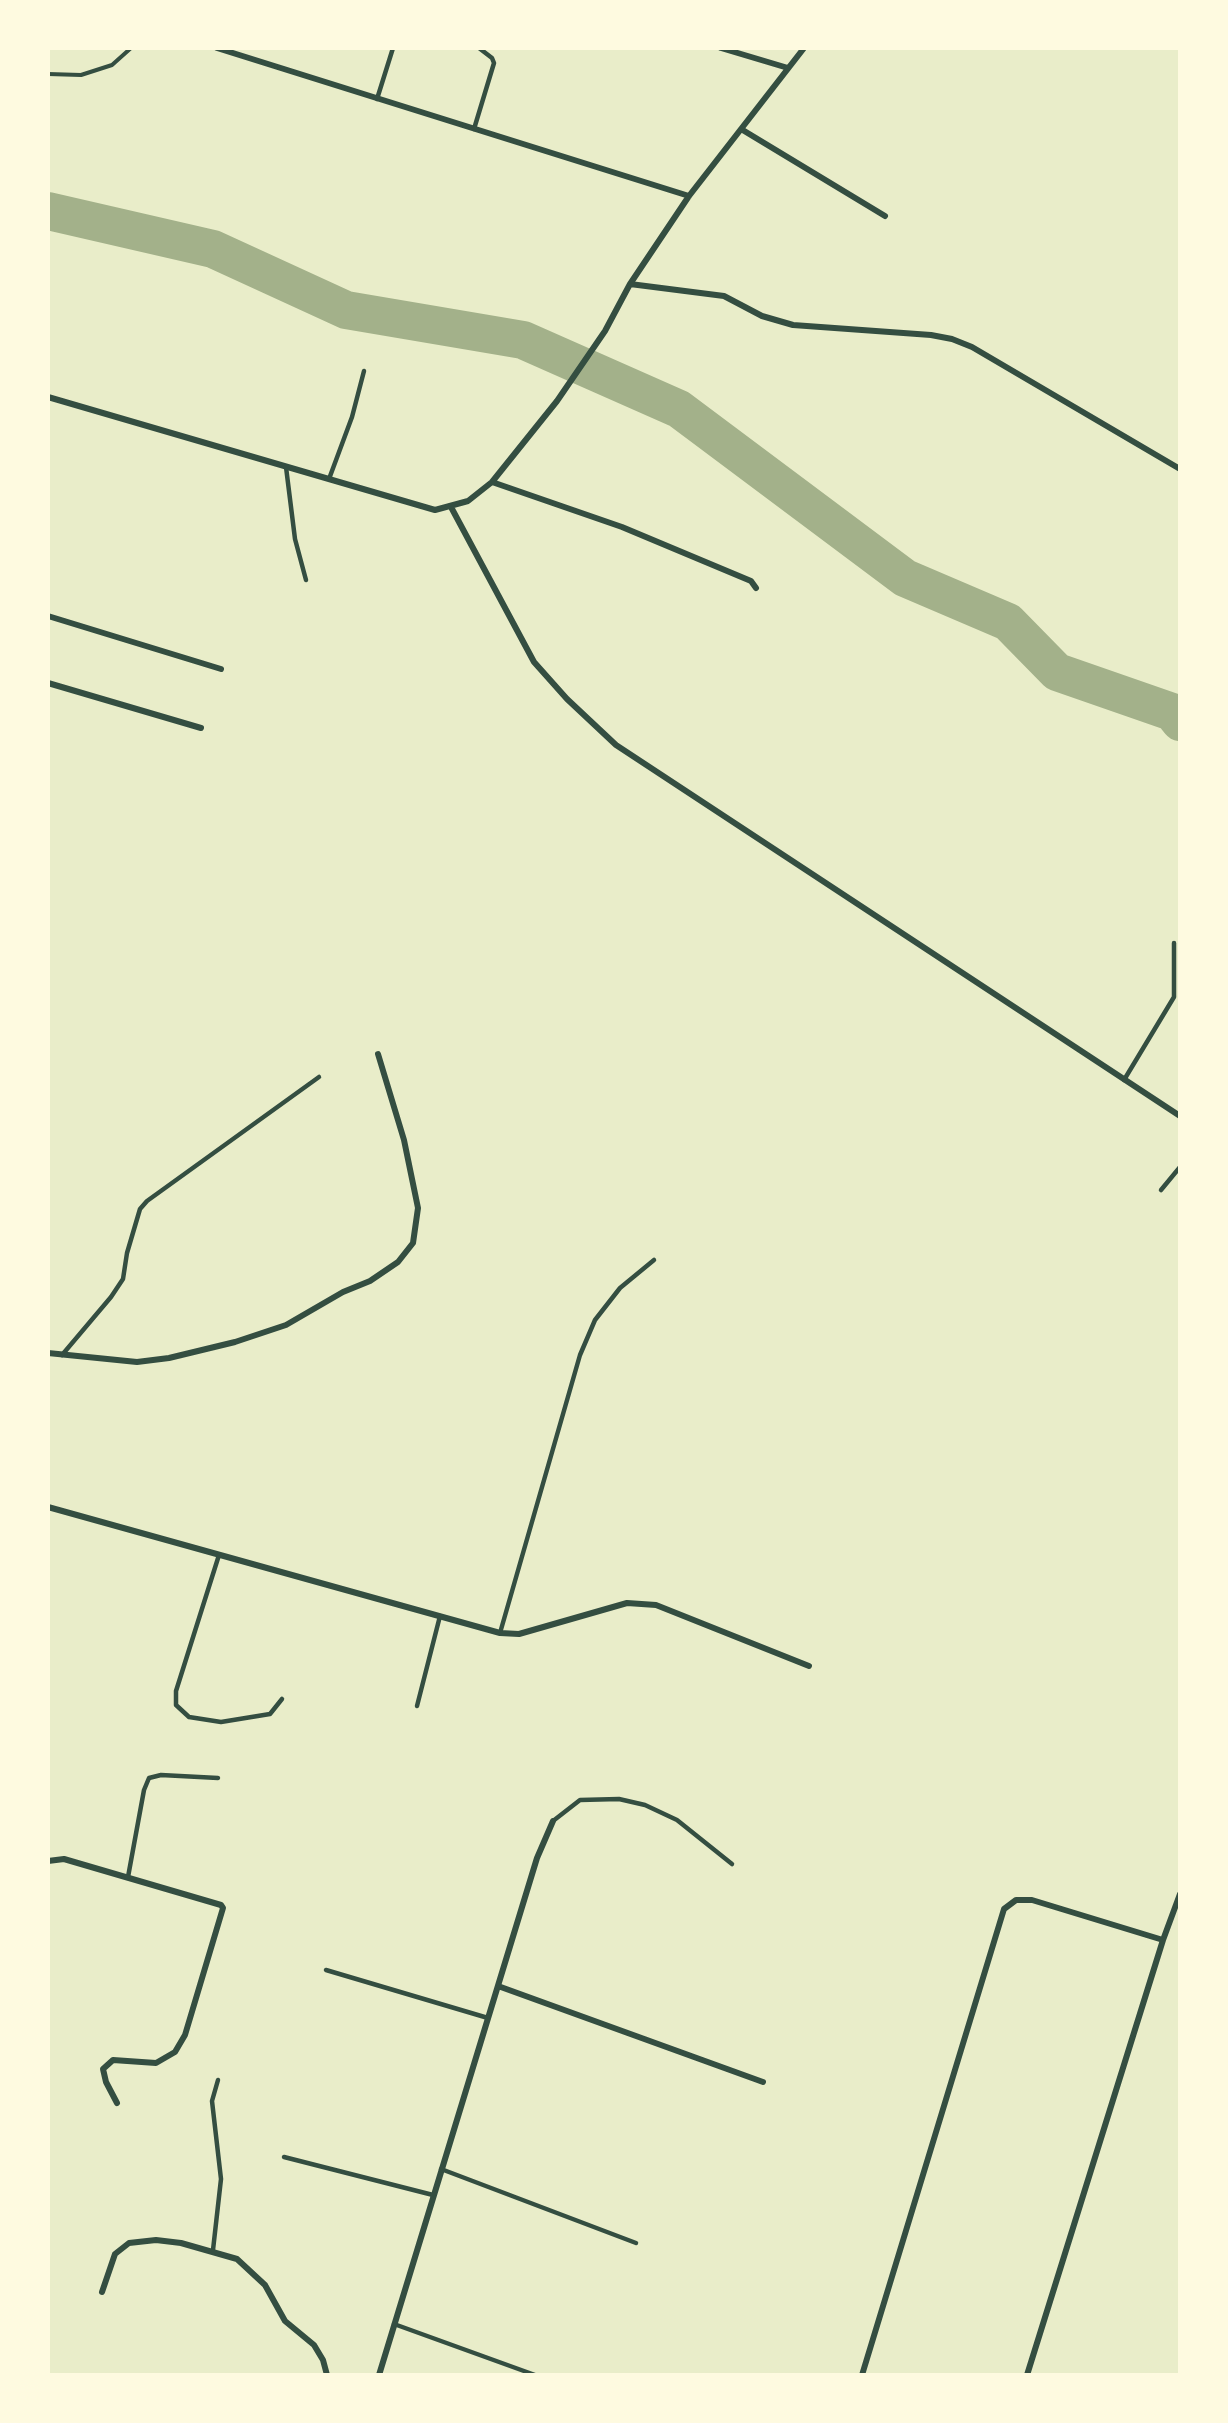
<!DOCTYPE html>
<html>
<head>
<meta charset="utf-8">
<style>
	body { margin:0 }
	#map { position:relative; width:1228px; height:2423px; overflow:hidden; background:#e9edc9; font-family:"PT Sans Narrow",sans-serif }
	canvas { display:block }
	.frame { position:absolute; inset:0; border:50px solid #fefae0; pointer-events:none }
</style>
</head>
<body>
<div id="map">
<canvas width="1228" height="2423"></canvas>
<div class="frame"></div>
</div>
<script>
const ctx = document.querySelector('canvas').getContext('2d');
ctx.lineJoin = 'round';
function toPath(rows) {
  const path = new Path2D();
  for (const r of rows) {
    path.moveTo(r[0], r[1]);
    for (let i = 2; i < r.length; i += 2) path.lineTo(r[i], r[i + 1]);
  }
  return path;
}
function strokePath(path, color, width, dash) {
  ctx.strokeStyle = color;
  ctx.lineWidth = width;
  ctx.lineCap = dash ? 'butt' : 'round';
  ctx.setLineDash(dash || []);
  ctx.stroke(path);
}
const river = toPath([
	[48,211,213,249,346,310,523,340,679,409,905,578,1008,622,1057,672,1172,712,1180,722]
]);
const path = toPath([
	[48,74,81,75,112,65,131,48]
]);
const service = toPath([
	[377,99,393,48],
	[474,129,494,63,492,58,479,48],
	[286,467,295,539,306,580],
	[329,479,352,417,364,371],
	[1124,1080,1174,997,1174,943],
	[1161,1190,1180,1167],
	[62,1355,111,1297,123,1279,127,1253,140,1209,147,1201,319,1077],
	[219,1555,176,1691,176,1705,189,1717,221,1722,270,1714,282,1699],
	[500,1633,580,1355,595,1320,620,1288,654,1260],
	[417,1706,440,1616],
	[553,1821,580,1800,619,1799,645,1805,677,1820,732,1864],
	[128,1877,144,1790,149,1778,161,1775,218,1778],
	[326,1970,488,2018],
	[284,2157,433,2195],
	[441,2169,636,2243],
	[213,2250,221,2179,212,2101,218,2080],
	[394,2324,535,2375]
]);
const minor = toPath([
	[217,48,689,196],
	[721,48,788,68],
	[741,129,885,216],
	[630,284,724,296,762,316,793,325,931,335,952,339,972,347,1180,469],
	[48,397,435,510,468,501,492,482,557,401,605,331,630,284,689,196,804,48],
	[492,482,622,527,751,581,756,588],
	[451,507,534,662,567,699,616,745,1180,1116],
	[48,616,221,669],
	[48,683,201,728],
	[48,1353,137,1362,169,1358,235,1342,286,1325,343,1292,370,1281,398,1262,413,1243,418,1208,404,1140,378,1054],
	[48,1507,500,1633,519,1634,627,1603,656,1605,809,1666],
	[48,1861,64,1859,221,1905,223,1908,185,2035,175,2052,156,2063,113,2060,103,2069,106,2082,117,2103],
	[498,1986,763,2082],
	[102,2292,115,2254,129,2243,156,2240,181,2243,237,2259,265,2285,285,2321,314,2345,323,2360,327,2375],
	[379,2375,537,1858,553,1821],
	[862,2375,1004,1909,1016,1900,1032,1900,1163,1940],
	[1027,2375,1163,1940,1180,1894]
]);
strokePath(river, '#a3b18a', 38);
strokePath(path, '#344e41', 4);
strokePath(service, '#344e41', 4.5);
strokePath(minor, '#344e41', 6);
</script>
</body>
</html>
